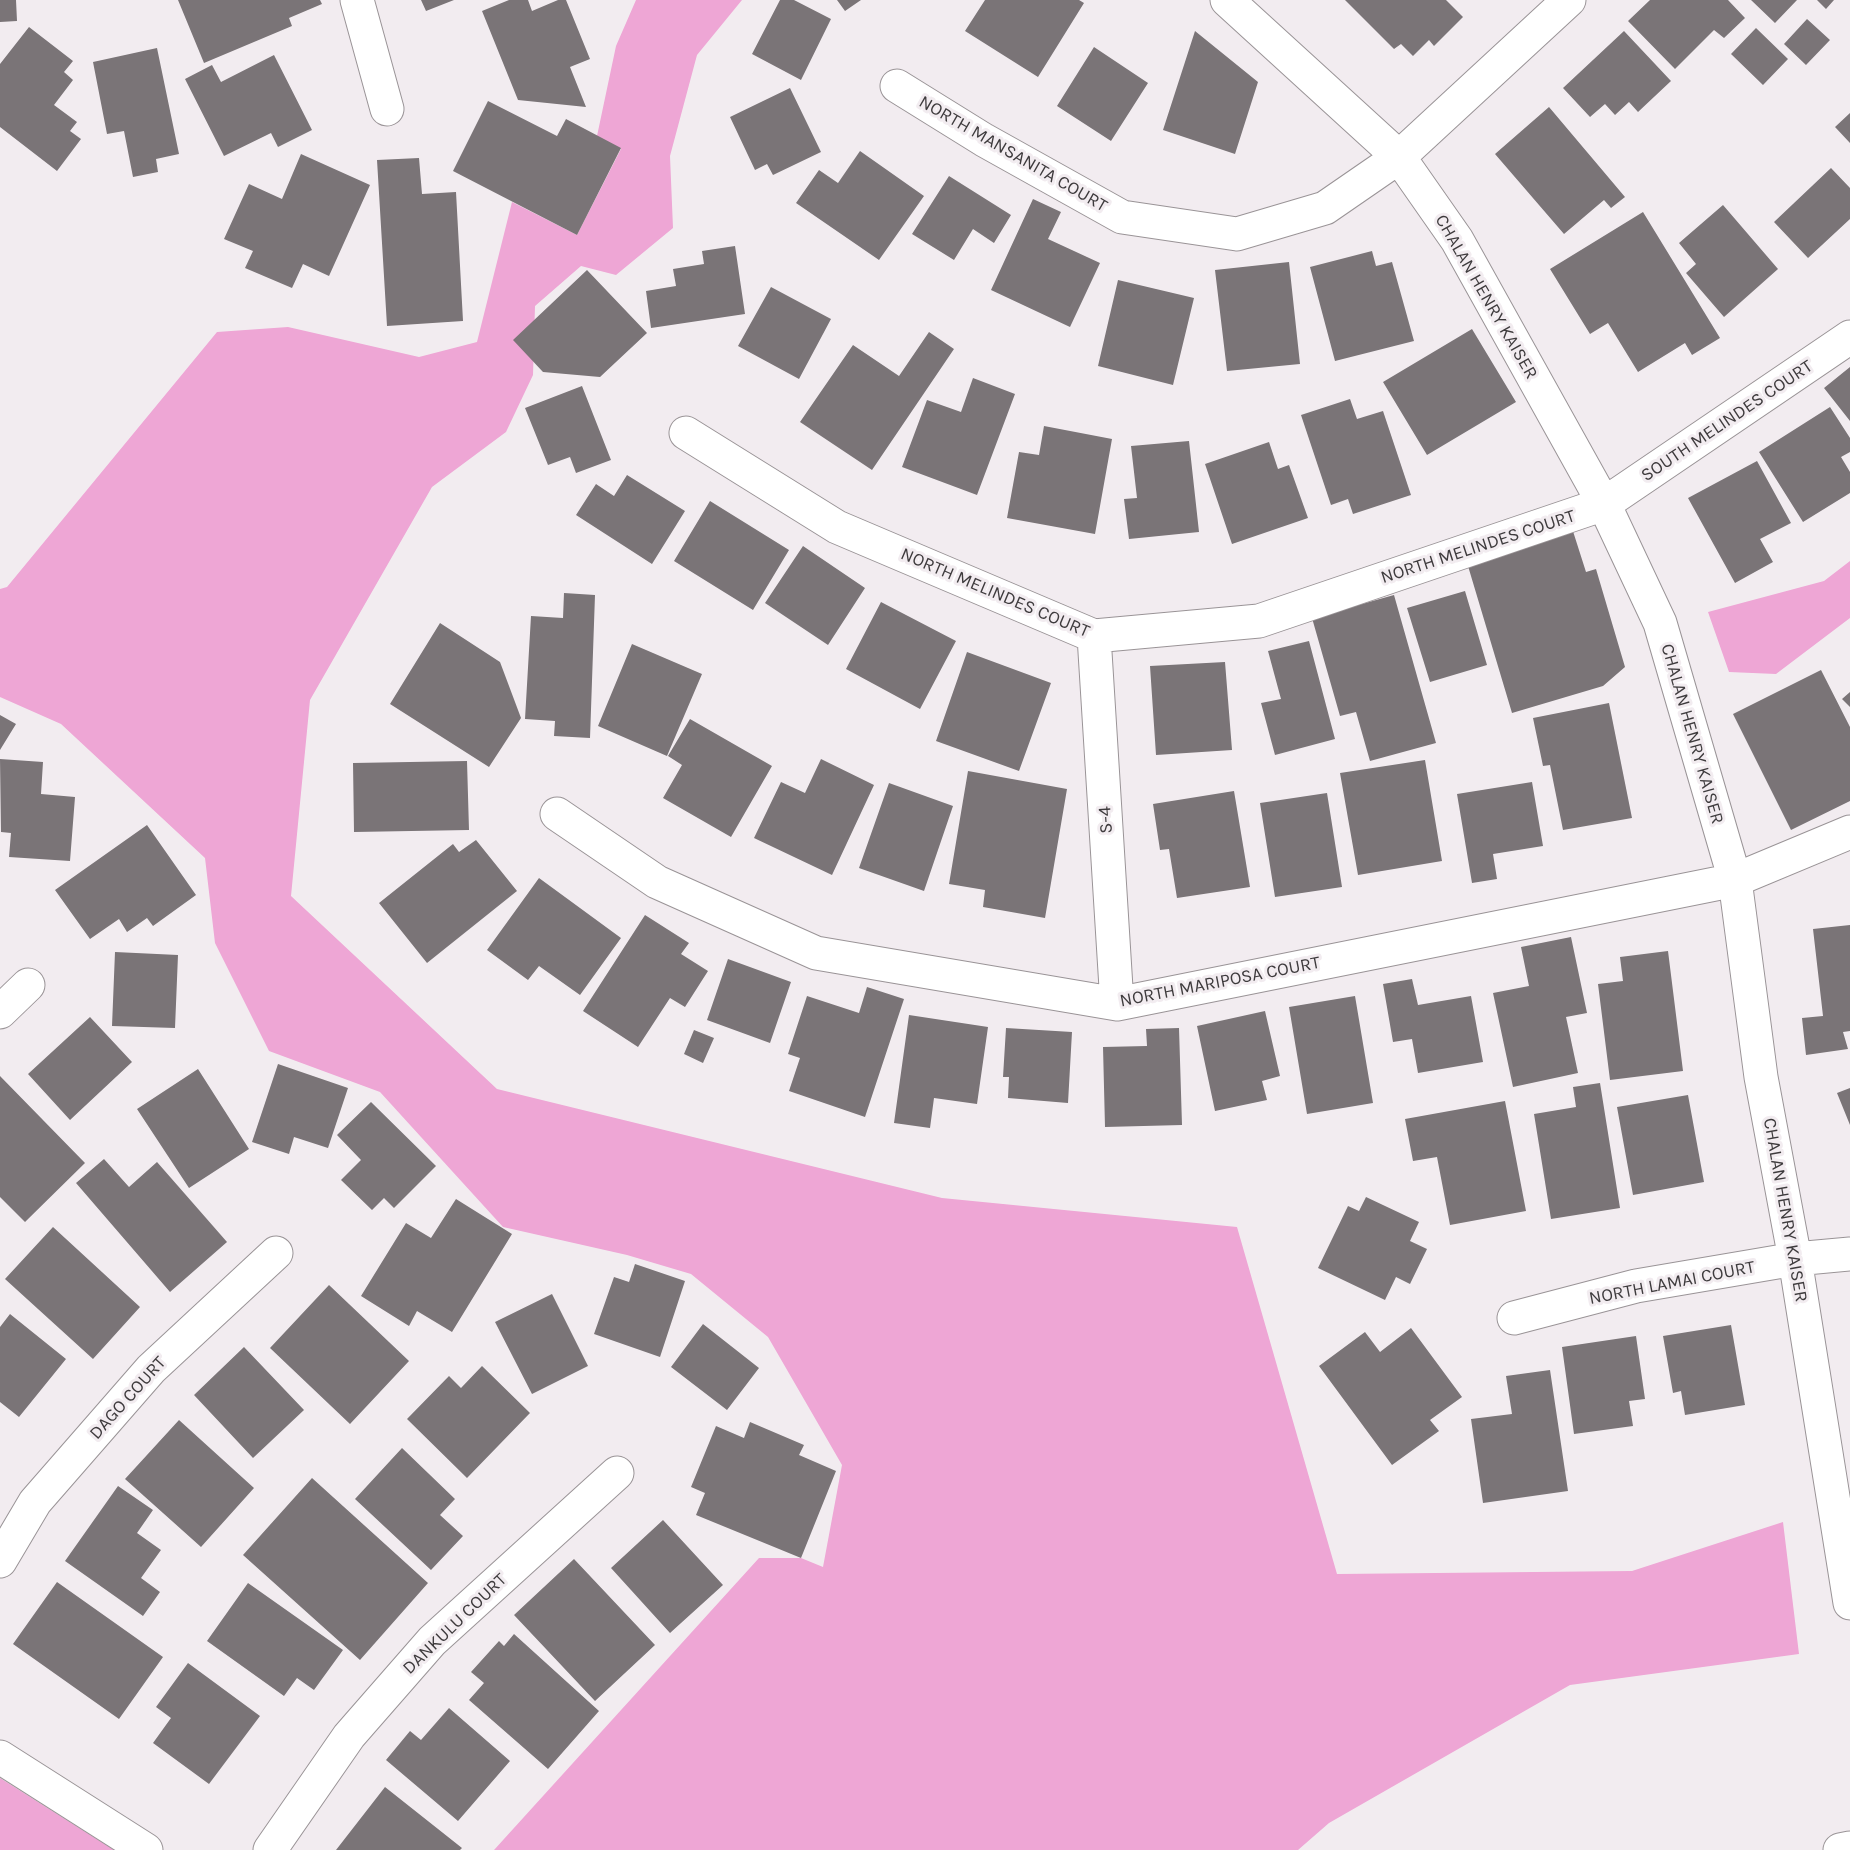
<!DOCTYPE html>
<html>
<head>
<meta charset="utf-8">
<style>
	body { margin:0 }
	canvas { display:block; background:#f2ecf0 }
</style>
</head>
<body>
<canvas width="1850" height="1850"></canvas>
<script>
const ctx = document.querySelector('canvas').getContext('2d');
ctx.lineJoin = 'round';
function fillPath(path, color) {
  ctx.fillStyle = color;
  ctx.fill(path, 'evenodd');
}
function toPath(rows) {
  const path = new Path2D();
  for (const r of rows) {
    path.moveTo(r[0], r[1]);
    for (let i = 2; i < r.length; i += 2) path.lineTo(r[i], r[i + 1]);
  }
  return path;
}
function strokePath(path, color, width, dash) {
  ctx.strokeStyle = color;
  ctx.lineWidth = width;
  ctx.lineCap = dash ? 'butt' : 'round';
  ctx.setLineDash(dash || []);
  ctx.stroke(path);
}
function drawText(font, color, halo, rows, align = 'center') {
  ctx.font = font + ' Karla,sans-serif';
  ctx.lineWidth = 6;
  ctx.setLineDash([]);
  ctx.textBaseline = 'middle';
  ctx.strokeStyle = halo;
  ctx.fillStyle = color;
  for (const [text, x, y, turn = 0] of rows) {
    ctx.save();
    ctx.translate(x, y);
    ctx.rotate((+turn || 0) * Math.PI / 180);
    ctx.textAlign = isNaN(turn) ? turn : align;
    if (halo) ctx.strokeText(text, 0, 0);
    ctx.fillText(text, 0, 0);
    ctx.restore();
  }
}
const forest = toPath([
	[636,0,742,0,697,55,670,156,673,228,616,275,581,266,535,306,533,375,506,432,432,487,310,700,291,896,497,1089,942,1198,1237,1227,1337,1574,1632,1571,1783,1522,1799,1654,1570,1685,1329,1823,1298,1850,494,1850,759,1558,801,1558,823,1567,842,1465,768,1337,691,1274,627,1255,503,1227,380,1092,269,1051,215,943,205,858,61,724,0,697,0,589,7,587,217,332,288,327,419,357,477,342,512,202,577,235,621,149,597,136,616,46],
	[1850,561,1850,618,1776,674,1729,672,1708,612,1824,581],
	[0,1778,114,1850,0,1850]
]);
const building = toPath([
	[0,0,16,0,17,21,0,22],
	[178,0,320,0,322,4,289,18,292,26,204,63],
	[421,0,454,0,426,11],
	[509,0,528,0,532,11,558,0,566,0,590,59,570,67,586,107,518,100,482,11],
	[780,0,794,0,831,19,801,80,752,54],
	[837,0,861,0,845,11],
	[985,0,1079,0,1084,3,1038,77,965,31],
	[1345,0,1446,0,1463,17,1434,46,1429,40,1413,56,1401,44,1394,49],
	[1650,0,1728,0,1745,18,1724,38,1714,30,1675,69,1628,21],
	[1751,0,1797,0,1775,23],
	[1817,0,1834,0,1826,9],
	[1807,19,1830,40,1806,65,1784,44],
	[29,27,73,61,64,72,73,80,54,105,77,122,70,131,81,139,57,171,0,127,0,64],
	[1756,28,1788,59,1763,85,1731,54],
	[1195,31,1258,82,1235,154,1163,130],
	[1624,31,1671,81,1638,112,1629,102,1615,115,1605,104,1590,117,1563,88],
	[1094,47,1148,83,1111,141,1057,106],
	[157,48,179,154,156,159,158,172,133,177,124,131,107,134,93,62],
	[274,55,312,130,278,147,271,133,224,156,185,79,212,65,221,82],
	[790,88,821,152,773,175,767,164,755,170,730,117],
	[488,101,557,136,566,119,621,148,577,235,453,171],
	[1549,107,1625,197,1611,208,1604,200,1564,234,1495,154],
	[1850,113,1850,143,1835,127],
	[860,151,924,196,879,260,796,203,819,170,838,183],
	[301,154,370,185,329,276,303,264,292,288,245,268,253,251,224,239,249,184,282,199],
	[419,158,422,194,456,192,463,321,387,326,377,160],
	[1831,168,1850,188,1850,219,1808,258,1774,222],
	[949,176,1011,215,994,243,973,229,954,260,912,234],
	[1033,199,1061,212,1048,239,1100,263,1070,327,991,290],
	[1723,205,1778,269,1724,317,1686,273,1696,264,1679,243],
	[1643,212,1720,338,1692,355,1685,343,1638,372,1608,323,1590,334,1550,269],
	[735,246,745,314,651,328,646,291,676,286,673,269,704,264,702,251],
	[1372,251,1376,266,1392,262,1414,341,1335,361,1310,267],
	[1289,262,1300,364,1227,371,1215,270],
	[587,270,647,333,600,377,543,372,513,340],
	[1118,280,1194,298,1173,385,1098,366],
	[771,287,831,319,799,379,738,346],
	[1472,329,1516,402,1427,455,1383,382],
	[929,332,954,349,872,470,800,422,853,345,899,376],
	[1850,367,1850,421,1824,388],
	[973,378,1015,394,977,495,902,467,927,400,961,412],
	[582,386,611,460,576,473,570,457,548,465,525,408],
	[1350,399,1357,419,1383,411,1411,495,1353,514,1348,499,1331,505,1301,415],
	[1830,407,1850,438,1850,452,1841,457,1850,472,1850,493,1803,522,1759,452],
	[1044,426,1112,439,1095,534,1007,518,1019,452,1039,455],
	[1189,441,1199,532,1129,539,1124,499,1137,498,1131,446],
	[1269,442,1278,469,1289,465,1308,518,1232,544,1205,464],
	[1757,461,1791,523,1760,539,1773,562,1735,583,1688,498],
	[627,475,685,511,652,564,576,515,596,484,614,496],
	[710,501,789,550,753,610,674,561],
	[1571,525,1586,572,1596,569,1625,667,1603,686,1512,713,1465,556],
	[803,546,865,588,828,645,765,603],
	[1465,591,1487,665,1430,682,1407,608],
	[564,593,595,595,590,738,554,736,555,721,525,719,531,616,563,618],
	[1394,595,1436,743,1370,761,1356,712,1340,716,1312,618],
	[881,602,956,641,920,709,846,669],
	[440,623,500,662,521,718,489,767,390,704],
	[1309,641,1335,739,1275,755,1261,703,1281,699,1268,651],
	[632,644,702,674,667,756,598,726],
	[967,652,1051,683,1019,771,936,741],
	[1225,662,1232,750,1156,755,1150,666],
	[1821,670,1850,727,1850,801,1791,830,1733,714],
	[1850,692,1850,707,1842,699],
	[1609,703,1632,818,1563,830,1550,765,1543,766,1533,718],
	[0,715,16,724,0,750],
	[690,719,772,766,731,837,663,798,682,765,668,756],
	[0,759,43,762,41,794,75,797,70,861,9,857,11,833,1,832],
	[821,759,874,785,832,875,754,838,781,782,805,793],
	[1425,760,1442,861,1358,875,1340,773],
	[467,761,469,830,354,832,353,763],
	[968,771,1067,789,1045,918,983,907,985,890,949,884],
	[1532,782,1543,846,1493,854,1497,879,1472,883,1457,794],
	[889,783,953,806,924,891,859,868],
	[1234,791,1250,887,1177,898,1169,849,1160,850,1153,804],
	[1327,793,1342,887,1275,897,1260,803],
	[147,825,196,895,153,926,147,918,127,932,119,919,90,939,55,890],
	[476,840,517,891,427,963,379,903,453,844,459,852],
	[539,878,621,938,580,995,539,966,528,980,487,950],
	[645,915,689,943,681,954,708,971,685,1007,670,998,638,1047,583,1011],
	[1850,925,1850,1031,1843,1032,1848,1049,1806,1055,1802,1018,1823,1016,1813,929],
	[1571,937,1587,1013,1566,1017,1578,1073,1513,1087,1493,993,1529,986,1521,947],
	[1668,951,1683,1071,1610,1080,1598,984,1623,981,1620,957],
	[115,952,178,955,175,1028,112,1026],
	[728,959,791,982,770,1043,707,1020],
	[1412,979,1418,1005,1471,996,1483,1062,1418,1073,1412,1039,1393,1042,1383,984],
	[867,987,904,999,865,1117,789,1091,800,1058,788,1054,807,996,859,1013],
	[1355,996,1373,1103,1307,1114,1289,1007],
	[1265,1011,1280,1076,1262,1081,1267,1100,1215,1111,1197,1026],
	[909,1015,988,1027,977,1104,934,1098,930,1128,894,1123],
	[90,1017,132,1062,70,1120,28,1074],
	[1006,1028,1072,1032,1068,1103,1008,1098,1009,1077,1003,1077],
	[1179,1028,1182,1125,1105,1127,1103,1047,1147,1046,1146,1029],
	[694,1030,714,1038,703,1063,684,1054],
	[278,1064,348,1088,328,1148,294,1137,289,1154,252,1142],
	[198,1069,249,1149,189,1188,137,1109],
	[0,1076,85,1163,25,1222,0,1197],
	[1600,1083,1620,1208,1551,1219,1534,1114,1576,1107,1573,1087],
	[1850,1088,1850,1125,1837,1093],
	[1688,1095,1704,1182,1633,1195,1617,1107],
	[1505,1101,1526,1211,1450,1225,1437,1157,1413,1161,1405,1119],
	[371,1102,436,1166,394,1208,384,1198,372,1210,341,1180,361,1160,337,1135],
	[104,1159,129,1187,157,1162,227,1242,170,1292,76,1183],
	[1366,1197,1419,1222,1410,1241,1427,1249,1410,1284,1396,1277,1385,1300,1318,1268,1348,1206,1359,1211],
	[456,1199,512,1234,452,1332,417,1311,409,1326,361,1296,406,1223,431,1238],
	[53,1227,140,1307,93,1359,5,1279],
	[635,1264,685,1281,660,1357,594,1334,614,1277,629,1282],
	[329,1285,409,1361,350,1424,270,1348],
	[552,1294,588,1366,532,1394,495,1322],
	[10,1314,66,1359,19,1417,0,1402,0,1327],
	[703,1324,759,1368,727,1410,671,1367],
	[1731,1325,1745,1405,1685,1415,1681,1391,1673,1393,1663,1336],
	[1411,1328,1462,1397,1430,1420,1439,1431,1392,1465,1319,1366,1365,1332,1380,1352],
	[1636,1336,1645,1399,1629,1401,1633,1426,1574,1434,1562,1347],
	[244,1347,304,1410,253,1458,194,1395],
	[482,1366,530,1413,467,1478,407,1419,449,1376,461,1388],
	[1550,1370,1568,1491,1483,1503,1471,1419,1512,1414,1506,1376],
	[179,1420,254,1488,201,1547,125,1479],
	[750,1422,804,1445,799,1455,836,1471,801,1558,696,1515,705,1493,691,1487,716,1426,744,1438],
	[402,1448,455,1499,440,1515,463,1536,431,1570,355,1499],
	[312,1478,428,1583,360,1660,243,1555],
	[118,1486,153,1510,137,1533,161,1550,141,1578,160,1592,143,1616,65,1561],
	[663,1520,723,1585,670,1633,611,1568],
	[574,1559,655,1645,595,1701,514,1615],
	[57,1582,163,1657,119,1719,13,1644],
	[248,1583,343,1650,314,1690,297,1678,284,1696,207,1641],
	[514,1634,599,1711,548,1769,469,1700,484,1683,471,1672,499,1641,504,1646],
	[188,1663,260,1716,209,1784,153,1743,171,1718,156,1707],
	[449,1708,510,1761,458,1821,386,1760,410,1731,421,1740],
	[385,1787,462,1848,460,1850,336,1850]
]);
const minor = toPath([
	[357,0,387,109],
	[1227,0,1399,157,1457,240,1604,504,1660,623,1735,880,1761,1077,1795,1259,1850,1603],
	[897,86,984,140,1122,217,1237,234,1325,208,1399,157,1569,0],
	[686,433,837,527,1094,636,1259,621,1604,504,1850,337],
	[1094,636,1117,1004],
	[557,814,657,882,816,953,1117,1004,1735,880,1850,832],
	[0,1012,28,985],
	[1514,1318,1636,1286,1795,1259,1850,1254],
	[0,1561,35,1502,151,1369,276,1253],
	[270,1850,349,1736,432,1641,617,1473],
	[1840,1850,1850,1848]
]);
const major = toPath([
	[0,1757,146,1850]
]);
const streetNames = [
	["NORTH MANSANITA COURT",1013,154,30],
	["CHALAN HENRY KAISER",1486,297,60],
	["SOUTH MELINDES COURT",1727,421,-34],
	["NORTH MELINDES COURT",1478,547,-18],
	["NORTH MELINDES COURT",995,593,23],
	["CHALAN HENRY KAISER",1692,734,74],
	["S-4",1106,820,-94],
	["NORTH MARIPOSA COURT",1220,982,-11],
	["CHALAN HENRY KAISER",1785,1210,80],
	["NORTH LAMAI COURT",1672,1283,-11],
	["DAGO COURT",128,1398,-48],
	["DANKULU COURT",455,1624,-44]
];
fillPath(forest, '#eea6d5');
fillPath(building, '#7a7477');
strokePath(minor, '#9a9497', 35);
strokePath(major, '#9a9497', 35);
strokePath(minor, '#fff', 33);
strokePath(major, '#fff', 33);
drawText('18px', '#3e3b3d', '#f2ecf0', streetNames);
</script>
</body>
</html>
